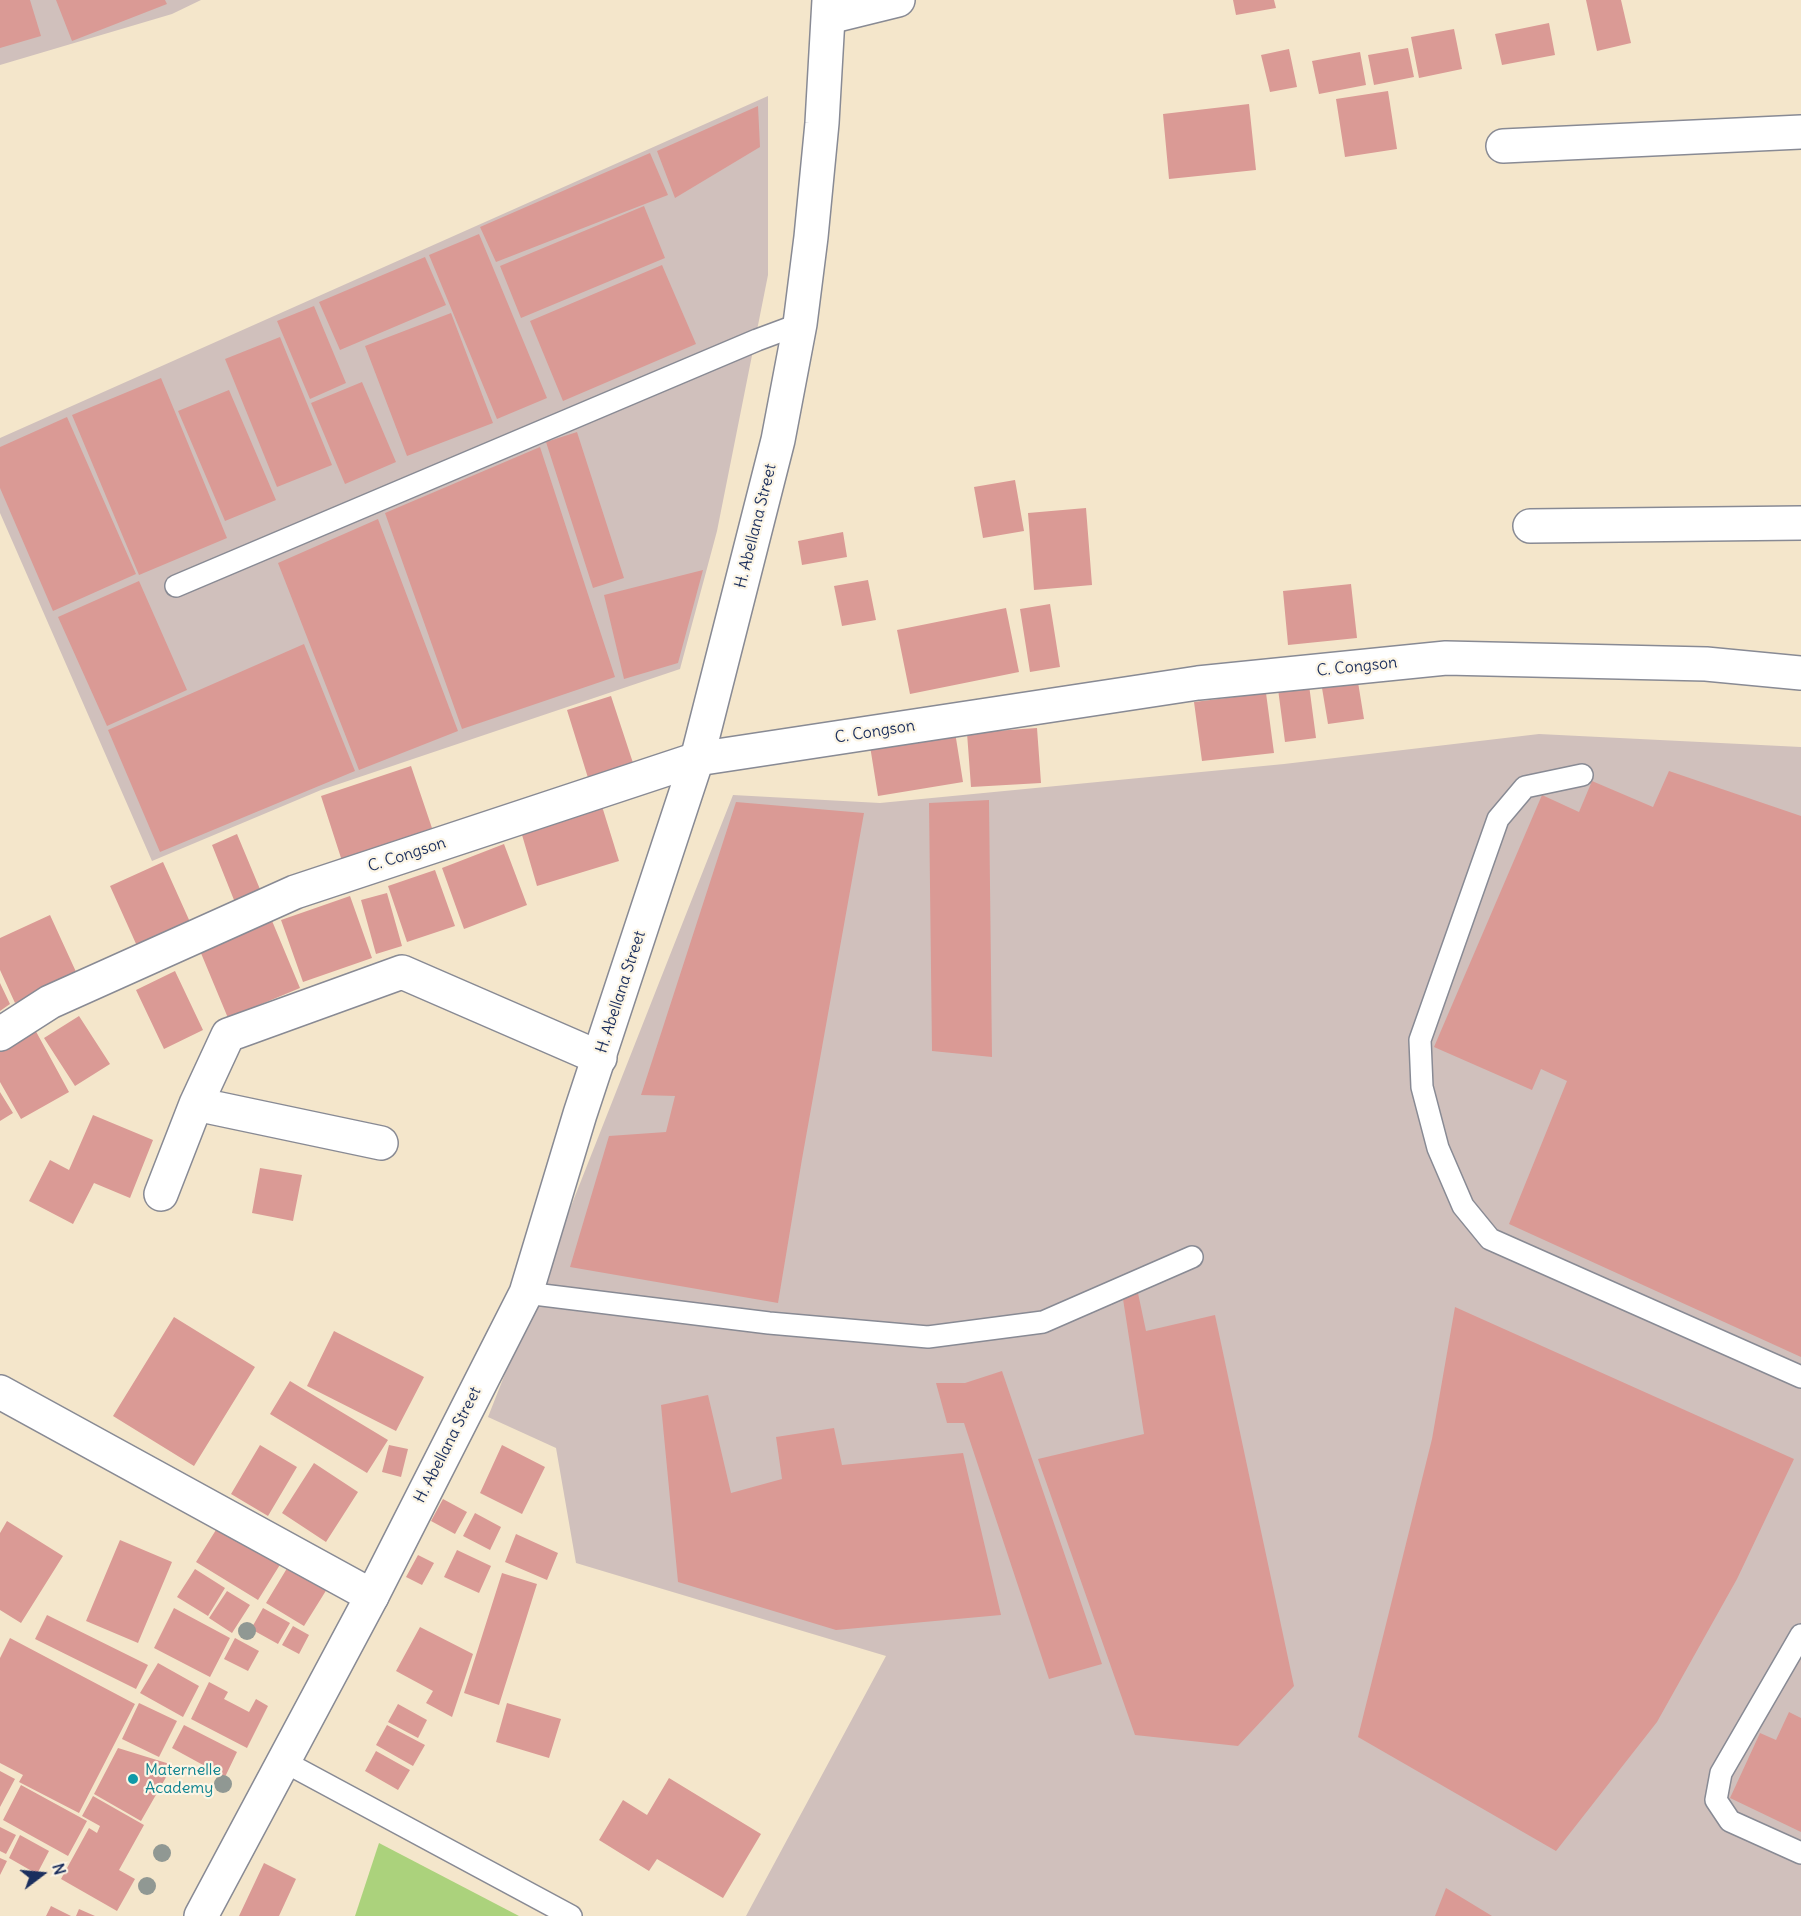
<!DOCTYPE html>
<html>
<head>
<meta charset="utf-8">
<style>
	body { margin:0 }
	#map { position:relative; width:1801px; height:1916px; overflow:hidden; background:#f4e6cb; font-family:Delius,sans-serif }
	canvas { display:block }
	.north { position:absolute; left:12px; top:1844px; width:60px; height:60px; -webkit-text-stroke:4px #fcf5e5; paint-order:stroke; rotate:74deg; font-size:16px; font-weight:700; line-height:24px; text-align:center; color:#1b2f5e }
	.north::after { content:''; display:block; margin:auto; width:21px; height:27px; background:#1b2f5e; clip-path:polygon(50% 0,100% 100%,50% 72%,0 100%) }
</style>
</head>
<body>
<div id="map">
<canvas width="1801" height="1916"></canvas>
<div class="north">N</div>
</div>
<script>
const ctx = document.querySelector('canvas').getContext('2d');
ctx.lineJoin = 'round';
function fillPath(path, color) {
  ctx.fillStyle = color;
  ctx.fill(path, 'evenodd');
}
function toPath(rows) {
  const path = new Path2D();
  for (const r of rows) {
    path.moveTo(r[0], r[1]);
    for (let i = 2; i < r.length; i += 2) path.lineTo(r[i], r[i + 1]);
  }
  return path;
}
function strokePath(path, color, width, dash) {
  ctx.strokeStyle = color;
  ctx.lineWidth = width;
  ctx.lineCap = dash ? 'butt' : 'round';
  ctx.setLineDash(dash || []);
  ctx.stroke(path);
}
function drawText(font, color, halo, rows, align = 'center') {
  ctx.font = font + ' Delius,sans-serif';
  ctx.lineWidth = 4.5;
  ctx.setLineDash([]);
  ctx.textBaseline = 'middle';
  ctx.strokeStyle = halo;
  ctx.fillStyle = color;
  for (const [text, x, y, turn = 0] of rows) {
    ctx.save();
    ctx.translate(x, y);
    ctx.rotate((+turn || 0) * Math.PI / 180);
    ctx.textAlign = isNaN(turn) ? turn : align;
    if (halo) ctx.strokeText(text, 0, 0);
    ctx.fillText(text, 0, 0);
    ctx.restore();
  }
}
const industrial = toPath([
	[0,0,201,0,172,14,0,65],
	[768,96,768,275,717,531,680,669,321,790,152,861,0,513,0,438],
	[1539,734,1801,747,1801,1916,746,1916,886,1656,576,1563,556,1448,488,1417,733,795,880,803,1284,764]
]);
const green = toPath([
	[379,1843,519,1916,355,1916]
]);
const building = toPath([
	[0,0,30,0,41,36,0,48],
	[56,0,165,0,167,4,72,41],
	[1233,0,1274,0,1276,8,1236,15],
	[1586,0,1621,0,1631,43,1597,51],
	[1549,23,1555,55,1502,65,1495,34],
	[1454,29,1462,69,1419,78,1411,37],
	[1408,48,1414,77,1374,85,1368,55],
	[1289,49,1297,87,1270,92,1261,55],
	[1360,52,1366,85,1319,94,1312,61],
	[1388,91,1397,149,1345,157,1336,99],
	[1249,104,1256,170,1169,179,1163,114],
	[758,106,760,147,675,198,657,151],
	[650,153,668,195,496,262,480,227],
	[644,206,665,258,521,318,500,266],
	[479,234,547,398,497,419,429,255],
	[425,257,446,305,340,350,319,302],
	[662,265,696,344,563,401,530,321],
	[314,306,346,383,310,399,277,321],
	[451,313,493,423,407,456,365,346],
	[280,337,332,465,277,487,225,359],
	[161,378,227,538,139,575,72,415],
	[362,382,396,462,345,484,311,403],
	[229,390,276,500,225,521,178,411],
	[67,417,136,574,53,611,0,488,0,447],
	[577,432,624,578,593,588,546,442],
	[540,447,615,677,462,729,385,513],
	[1015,480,1024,531,983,538,974,487],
	[1086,508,1092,585,1034,590,1028,513],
	[378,519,458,731,359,770,278,563],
	[843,532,847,557,802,565,798,541],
	[703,570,678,663,624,679,604,595],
	[868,580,876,620,842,626,834,586],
	[139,581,187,690,107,726,58,617],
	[1351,584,1357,638,1288,645,1283,591],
	[1050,604,1060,667,1030,672,1020,609],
	[1006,608,1019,672,910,694,897,630],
	[304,644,355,771,160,852,108,730],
	[1357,676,1364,719,1328,724,1321,682],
	[1309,685,1316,738,1285,742,1278,689],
	[1266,693,1274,753,1202,761,1194,702],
	[611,696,634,766,589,781,567,710],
	[1037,728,1041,783,971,787,967,733],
	[955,732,963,782,878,796,870,746],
	[411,766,433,831,342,861,321,796],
	[1669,771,1801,816,1801,1357,1509,1224,1567,1081,1541,1069,1532,1090,1434,1047,1542,795,1579,812,1592,781,1653,807],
	[989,800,992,1057,932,1051,929,803],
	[736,802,864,813,802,1159,778,1303,570,1267,609,1136,666,1132,675,1096,641,1095],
	[601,803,619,861,537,886,520,828],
	[237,834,262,894,236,905,212,845],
	[504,844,527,905,464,929,442,868],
	[163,862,190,922,137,946,110,886],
	[435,870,455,926,407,942,388,886],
	[387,893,402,946,376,954,361,900],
	[350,896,372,958,303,982,281,920],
	[50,915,77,974,15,1003,0,970,0,938],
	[270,916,300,988,228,1018,198,946],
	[175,971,203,1030,164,1049,136,990],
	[0,983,10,1004,0,1011],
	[79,1016,110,1064,75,1086,44,1038],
	[33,1026,69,1092,21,1119,0,1082,0,1044],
	[0,1092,13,1113,0,1121],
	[93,1115,153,1140,130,1198,94,1183,73,1224,29,1201,50,1160,69,1170],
	[260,1168,302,1175,293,1221,252,1213],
	[1138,1293,1146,1331,1215,1315,1294,1686,1238,1746,1135,1735,1038,1459,1144,1434,1123,1299],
	[1455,1307,1794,1459,1737,1579,1657,1722,1556,1851,1358,1737,1432,1439],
	[174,1317,255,1367,194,1466,113,1416],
	[334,1331,424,1377,396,1431,307,1386],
	[1002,1371,1102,1664,1049,1679,964,1423,947,1423,936,1383,965,1383],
	[290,1381,388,1440,367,1473,270,1414],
	[708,1395,731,1493,782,1479,776,1437,834,1428,842,1465,963,1453,1001,1615,836,1630,678,1582,661,1405],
	[260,1445,297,1467,268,1516,231,1494],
	[389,1445,408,1449,401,1477,382,1472],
	[502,1445,545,1467,522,1514,480,1493],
	[314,1463,358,1492,326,1542,282,1513],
	[443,1499,467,1512,455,1534,431,1521],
	[475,1513,501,1527,490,1550,463,1536],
	[224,1517,286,1555,258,1600,196,1562],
	[7,1521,63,1556,21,1623,0,1610,0,1533],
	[516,1534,558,1553,547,1580,505,1562],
	[120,1540,172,1562,138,1643,86,1621],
	[457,1550,491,1566,479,1593,444,1577],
	[418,1555,434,1563,422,1585,406,1577],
	[289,1565,327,1589,304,1626,266,1603],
	[195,1569,225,1588,208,1616,177,1597],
	[502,1573,537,1584,499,1705,464,1693],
	[227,1591,250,1605,232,1633,209,1618],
	[174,1608,230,1638,210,1677,154,1648],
	[263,1608,290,1623,278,1644,251,1629],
	[47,1615,148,1665,136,1689,35,1639],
	[293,1626,309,1635,299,1654,282,1645],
	[420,1627,473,1654,452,1717,426,1703,433,1691,396,1671],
	[10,1638,135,1704,79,1813,19,1782,23,1775,0,1763,0,1658],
	[235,1638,259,1651,248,1671,224,1659],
	[158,1663,199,1686,183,1717,140,1693],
	[209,1682,228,1692,224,1699,249,1712,256,1699,268,1706,247,1748,191,1719],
	[139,1703,177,1721,159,1757,122,1739],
	[507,1703,561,1719,549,1758,496,1742],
	[398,1704,427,1720,418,1738,388,1722],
	[1789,1712,1801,1718,1801,1832,1730,1798,1760,1733,1776,1740],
	[184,1725,237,1752,225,1777,172,1748],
	[387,1725,425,1745,413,1766,376,1745],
	[118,1748,173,1765,141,1821,94,1794],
	[376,1751,410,1770,398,1790,365,1771],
	[0,1771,15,1779,0,1807],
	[669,1778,761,1834,723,1898,657,1859,649,1871,599,1840,623,1800,647,1815],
	[21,1785,87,1821,68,1856,3,1820],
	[93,1796,144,1825,119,1870,135,1879,117,1911,61,1879,89,1828,97,1833,100,1826,82,1816],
	[0,1827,16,1835,6,1854,0,1851],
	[20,1835,49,1851,37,1874,9,1858],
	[0,1858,7,1861,0,1875],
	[264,1863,296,1879,279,1916,239,1916],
	[1446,1888,1492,1916,1435,1916],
	[51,1906,71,1916,46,1916],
	[79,1909,95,1916,76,1916]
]);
const service = toPath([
	[176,586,757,340,800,324],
	[1582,775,1525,787,1498,819,1420,1040,1422,1087,1438,1148,1463,1206,1490,1239,1801,1377],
	[526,1293,769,1323,928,1337,1043,1322,1192,1257],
	[1801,1635,1721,1773,1716,1800,1730,1821,1801,1853],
	[283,1761,571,1916]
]);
const minor = toPath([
	[829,17,898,0],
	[1503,146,1801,132],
	[1530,526,1801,523],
	[0,1034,50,1002,295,892,697,759,1198,683,1446,658,1706,664,1801,673],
	[196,1104,381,1143],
	[161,1194,196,1104,228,1035,402,972,600,1058],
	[0,1392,372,1596]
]);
const secondary = toPath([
	[201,1916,372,1596,526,1293,580,1114,697,759,778,440,800,324,811,237,822,123,829,0]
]);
const trees = [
	[247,1631],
	[223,1784],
	[162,1853],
	[147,1886]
];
const markers = [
	[133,1779,6,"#0f9aa8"]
];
const streetNames = [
	["H. Abellana Street",756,526,-76],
	["C. Congson",1357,667,-6],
	["C. Congson",875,732,-9],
	["C. Congson",407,855,-18],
	["H. Abellana Street",621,992,-72],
	["H. Abellana Street",448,1445,-63]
];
const cultureNames = [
	["Maternelle",145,1770],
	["Academy",145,1788]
];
fillPath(industrial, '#d0c0bc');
fillPath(green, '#abd27c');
fillPath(building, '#da9a95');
strokePath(service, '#888a94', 24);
strokePath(minor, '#888a94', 36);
strokePath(secondary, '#888a94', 36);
strokePath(service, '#fff', 21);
strokePath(minor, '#fff', 33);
strokePath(secondary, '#fff', 33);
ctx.fillStyle = '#909893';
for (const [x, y] of trees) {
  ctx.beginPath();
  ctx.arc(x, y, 9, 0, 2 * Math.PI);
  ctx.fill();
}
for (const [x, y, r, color] of markers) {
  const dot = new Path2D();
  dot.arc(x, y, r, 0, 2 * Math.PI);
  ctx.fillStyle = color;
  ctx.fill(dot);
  strokePath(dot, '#fcf5e5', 2);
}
drawText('16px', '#1b2f5e', '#fcf5e5', streetNames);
drawText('16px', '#0d838f', '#fcf5e5', cultureNames, 'left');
</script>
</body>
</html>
